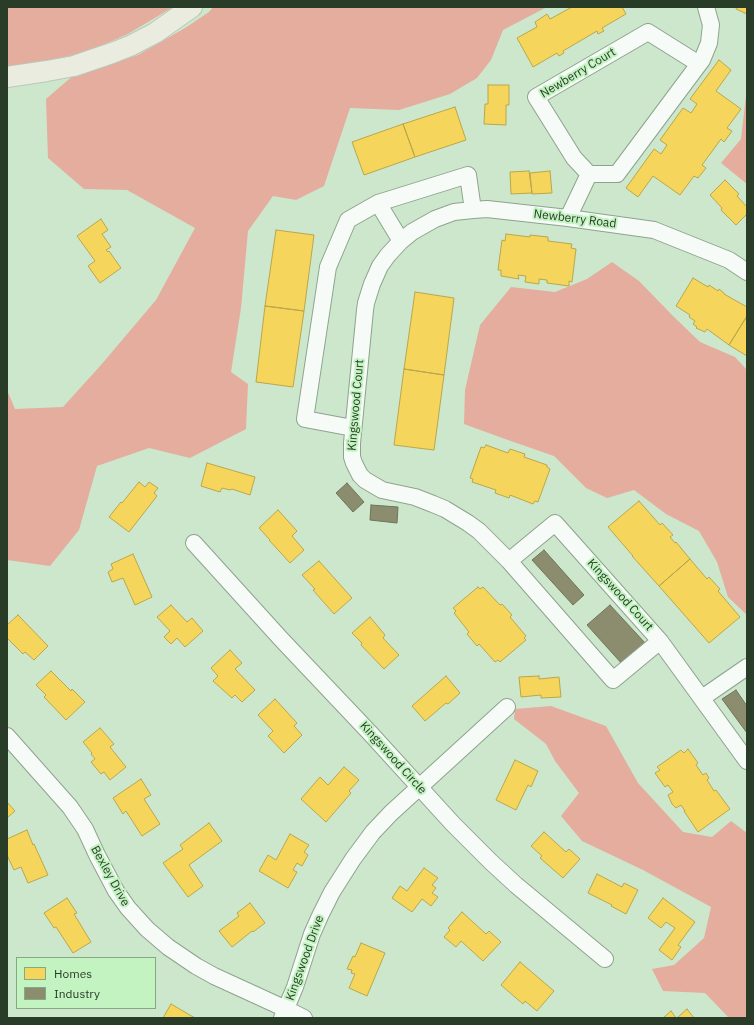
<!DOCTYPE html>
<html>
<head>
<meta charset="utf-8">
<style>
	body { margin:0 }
	#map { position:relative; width:754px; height:1025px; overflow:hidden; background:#cce7cc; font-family:"IBM Plex Sans",sans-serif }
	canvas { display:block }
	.frame { position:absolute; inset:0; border:8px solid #293c28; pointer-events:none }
	.legend { position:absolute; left:16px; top:957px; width:140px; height:52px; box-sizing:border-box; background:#c2f3c0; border:1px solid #85aa83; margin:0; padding:5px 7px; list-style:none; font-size:12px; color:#293c28 }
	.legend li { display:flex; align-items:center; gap:8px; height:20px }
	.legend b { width:20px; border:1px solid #85aa83 }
</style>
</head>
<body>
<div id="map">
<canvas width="754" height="1025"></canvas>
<div class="frame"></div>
<ul class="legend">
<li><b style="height:11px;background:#f6d55c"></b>Homes</li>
<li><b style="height:11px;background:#8c8c6e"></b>Industry</li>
</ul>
</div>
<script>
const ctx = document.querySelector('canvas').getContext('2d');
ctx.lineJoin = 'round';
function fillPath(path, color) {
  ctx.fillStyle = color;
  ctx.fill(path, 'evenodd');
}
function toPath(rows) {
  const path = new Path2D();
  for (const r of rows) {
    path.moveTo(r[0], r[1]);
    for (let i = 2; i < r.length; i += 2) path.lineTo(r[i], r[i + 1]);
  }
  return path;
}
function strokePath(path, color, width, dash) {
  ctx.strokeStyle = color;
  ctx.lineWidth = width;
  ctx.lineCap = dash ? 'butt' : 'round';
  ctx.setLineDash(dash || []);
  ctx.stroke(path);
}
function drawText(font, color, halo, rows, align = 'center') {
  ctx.font = font + ' "IBM Plex Sans",sans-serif';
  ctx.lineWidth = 4;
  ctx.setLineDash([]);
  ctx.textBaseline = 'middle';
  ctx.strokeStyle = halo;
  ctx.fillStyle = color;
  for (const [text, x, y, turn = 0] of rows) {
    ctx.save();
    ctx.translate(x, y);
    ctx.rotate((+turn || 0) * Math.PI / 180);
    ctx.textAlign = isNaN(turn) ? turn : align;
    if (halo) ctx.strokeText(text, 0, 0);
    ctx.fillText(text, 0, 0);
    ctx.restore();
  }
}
const forest = toPath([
	[7,7,173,7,128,34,84,53,7,69],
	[213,7,547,7,503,30,491,60,477,78,450,94,399,110,350,108,324,186,296,200,273,196,248,231,241,308,231,372,248,384,246,429,190,458,149,448,97,466,79,530,50,566,7,560,7,390,15,409,63,407,101,365,156,300,195,228,127,190,84,189,48,158,46,99,75,74,138,55,185,28,209,12],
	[747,87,747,184,721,163,741,139],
	[612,262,639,281,673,316,700,342,735,357,747,370,747,615,728,597,717,562,699,531,666,514,634,490,607,498,586,488,554,456,505,439,464,424,465,390,480,325,511,287,555,292,587,279],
	[551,706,606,726,638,783,683,832,712,837,731,821,747,833,747,1018,729,1018,705,993,663,991,652,969,674,965,704,938,711,907,643,870,582,841,561,816,579,793,555,761,546,744,514,719,515,709]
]);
const homes = toPath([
	[572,7,622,7,626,14,602,28,604,31,598,34,597,31,563,51,564,53,559,56,557,53,533,67,517,38,537,27,535,22,547,14,550,19,572,7],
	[737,7,747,7,747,14,736,9,737,7],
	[719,60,731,70,716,91,741,109,727,128,732,131,724,142,721,139,702,165,706,168,698,178,694,176,680,195,653,176,638,197,626,188,654,149,661,154,667,145,660,140,683,108,691,113,697,104,690,99,719,60],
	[488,85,509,85,509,105,506,105,506,125,484,124,485,104,488,104,488,85],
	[455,107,466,140,415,157,403,124,455,107],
	[403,124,415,157,364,175,352,142,403,124],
	[529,171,532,193,511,194,510,172,529,171],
	[550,171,552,193,532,194,530,173,550,171],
	[725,180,739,194,737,196,747,207,747,214,736,225,721,210,722,208,710,195,725,180],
	[101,219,108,230,102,234,111,247,106,250,108,252,109,251,121,268,100,283,88,266,95,261,77,236,101,219],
	[276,230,314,235,304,311,265,306,276,230],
	[506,234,530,237,530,235,548,237,548,241,572,244,571,248,576,249,572,282,569,281,569,286,547,283,547,280,539,279,539,284,525,282,526,276,518,275,519,279,501,276,501,270,498,270,502,240,505,241,506,234],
	[693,278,708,287,709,285,718,291,719,289,724,293,724,294,747,307,747,316,729,345,707,329,705,332,696,328,697,327,693,324,695,321,689,317,690,315,676,306,693,278],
	[415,292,454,298,444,375,404,369,415,292],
	[265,306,304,311,293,387,256,382,265,306],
	[747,316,747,356,729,345,747,316],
	[404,369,444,375,434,450,394,445,404,369],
	[486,445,508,453,510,449,525,454,524,457,547,465,547,467,550,469,538,502,535,501,533,504,510,495,509,498,495,493,496,490,472,482,473,479,470,478,481,447,484,448,486,445],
	[207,463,255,477,250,495,232,489,230,490,222,488,220,492,201,486,207,463],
	[139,482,145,487,149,482,158,488,154,493,157,496,129,532,109,517,121,502,122,503,139,482],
	[639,501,660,525,662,523,673,535,670,537,675,543,676,542,690,559,659,586,632,556,633,556,608,527,639,501],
	[278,510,297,531,292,536,304,550,290,563,269,540,270,540,259,528,278,510],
	[133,554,152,597,135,605,123,578,112,582,108,572,113,569,111,564,133,554],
	[690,559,707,579,709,577,720,589,718,591,740,617,709,643,659,586,690,559],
	[319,561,352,598,334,614,313,590,315,589,302,575,319,561],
	[478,587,480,589,483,587,500,605,502,604,512,615,510,617,526,636,524,638,526,640,500,662,498,660,495,662,479,644,477,646,467,634,469,632,454,613,456,611,453,608,478,587],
	[171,605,187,622,192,618,203,631,185,647,177,638,171,644,164,637,170,631,157,617,171,605],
	[18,615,48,646,34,660,25,652,23,654,7,638,7,625,18,615],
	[370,617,385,635,383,638,399,655,384,669,361,645,362,643,352,633,370,617],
	[230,650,242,663,235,669,255,690,242,702,235,695,232,698,213,681,218,676,211,668,230,650],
	[51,671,71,691,72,689,85,702,66,720,44,697,46,695,36,685,51,671],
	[446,676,460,693,448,704,446,703,425,721,412,706,446,676],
	[539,676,539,679,559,677,561,697,541,698,541,695,521,697,519,677,539,676],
	[275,699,297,723,294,726,302,735,284,753,268,736,273,731,258,715,275,699],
	[100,728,114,744,110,747,126,767,110,780,104,772,101,774,91,762,95,759,91,754,92,753,83,742,100,728],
	[688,749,698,763,696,765,703,775,706,773,709,778,707,780,714,791,716,790,730,809,698,832,684,811,685,811,681,805,676,808,672,804,668,795,673,792,668,785,665,787,655,773,660,770,657,767,681,750,684,753,688,749],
	[515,760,538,771,531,787,528,785,516,810,496,800,515,760],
	[344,767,359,780,349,791,351,793,326,822,301,799,320,777,328,785,344,767],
	[141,779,151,795,144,799,160,824,142,836,126,811,123,814,113,798,141,779],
	[7,802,15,811,7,818,7,802],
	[209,823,222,841,189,865,203,886,188,897,163,863,183,849,180,845,209,823],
	[27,830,33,845,34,844,48,875,28,883,21,867,14,870,7,855,7,839,27,830],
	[544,832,566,852,569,849,580,859,563,878,540,858,542,856,531,846,544,832],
	[290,834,309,845,304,852,308,855,302,866,297,863,293,870,297,872,288,888,259,871,268,855,276,860,290,834],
	[424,868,438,878,432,885,436,888,432,893,438,897,431,906,422,899,412,912,392,898,400,886,407,891,424,868],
	[597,874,622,887,624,883,638,890,626,914,611,906,612,905,588,893,597,874],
	[67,898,77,913,74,914,91,942,73,953,56,927,54,928,44,913,67,898],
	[663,898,695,922,678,945,681,947,672,960,659,950,675,928,666,922,661,928,648,918,663,898],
	[250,903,265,923,253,932,252,931,232,947,219,931,239,916,237,913,250,903],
	[462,912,486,934,489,931,501,942,483,961,461,941,456,947,444,937,450,930,448,928,462,912],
	[361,943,385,953,367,996,349,988,355,974,351,973,352,970,347,969,353,956,355,957,361,943],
	[520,962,554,991,537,1011,525,1001,523,1004,501,985,520,962],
	[171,1004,195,1018,163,1018,171,1004],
	[687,1009,694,1018,677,1018,687,1009],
	[671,1011,676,1018,663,1018,671,1011]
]);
const industry = toPath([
	[347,483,364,502,353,512,336,493,347,483],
	[371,505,398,507,397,523,370,520,371,505],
	[544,550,584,595,573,605,532,560,544,550],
	[610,605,646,644,623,665,587,625,610,605],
	[736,690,747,706,747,733,722,699,736,690]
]);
const minor = toPath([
	[699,64,648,32,536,97,574,158,589,174,617,174,699,64,702,60,709,43,711,25,706,7],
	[378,203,401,241],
	[568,218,589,174],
	[353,428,305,419,328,267,348,220,378,203,468,175,473,210],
	[194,543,281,639,370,733,453,824,491,862,516,885,605,959],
	[509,561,555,523,660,641,747,761],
	[660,641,613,680,509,561,479,531,468,523,445,509,433,504,415,497,382,490,365,480,360,475,354,463,352,457,352,443,365,310,366,303,372,284,380,266,388,255,401,241,412,232,435,219,454,212,473,210,487,209,568,218,654,230,729,260,747,272],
	[702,698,747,667],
	[7,736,70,807,85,829,97,855,116,891,128,908,147,929,168,947,196,966,214,976,286,1009,304,1018],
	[282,1018,295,987,312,934,320,916,332,892,353,859,373,832,391,813,507,707]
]);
const major = toPath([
	[7,77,47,71,74,66,112,53,130,46,155,33,192,7]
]);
const streetNames = [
	["Newberry Court",578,73,-31],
	["Newberry Road",575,219,7],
	["Kingswood Court",356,405,-85],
	["Kingswood Court",620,595,48],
	["Kingswood Circle",393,758,48],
	["Bexley Drive",110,876,61],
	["Kingswood Drive",305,958,-70]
];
fillPath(forest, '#e4ad9e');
fillPath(homes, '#f6d55c');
strokePath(homes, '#b8a74c', 1);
fillPath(industry, '#8c8c6e');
strokePath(industry, '#6e7459', 1);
strokePath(minor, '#8ea38e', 18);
strokePath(major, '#bac8ba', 22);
strokePath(minor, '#f7fbf7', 16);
strokePath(major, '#ebece0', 20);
drawText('12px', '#293c28', '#c2f3c0', streetNames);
</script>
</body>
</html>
